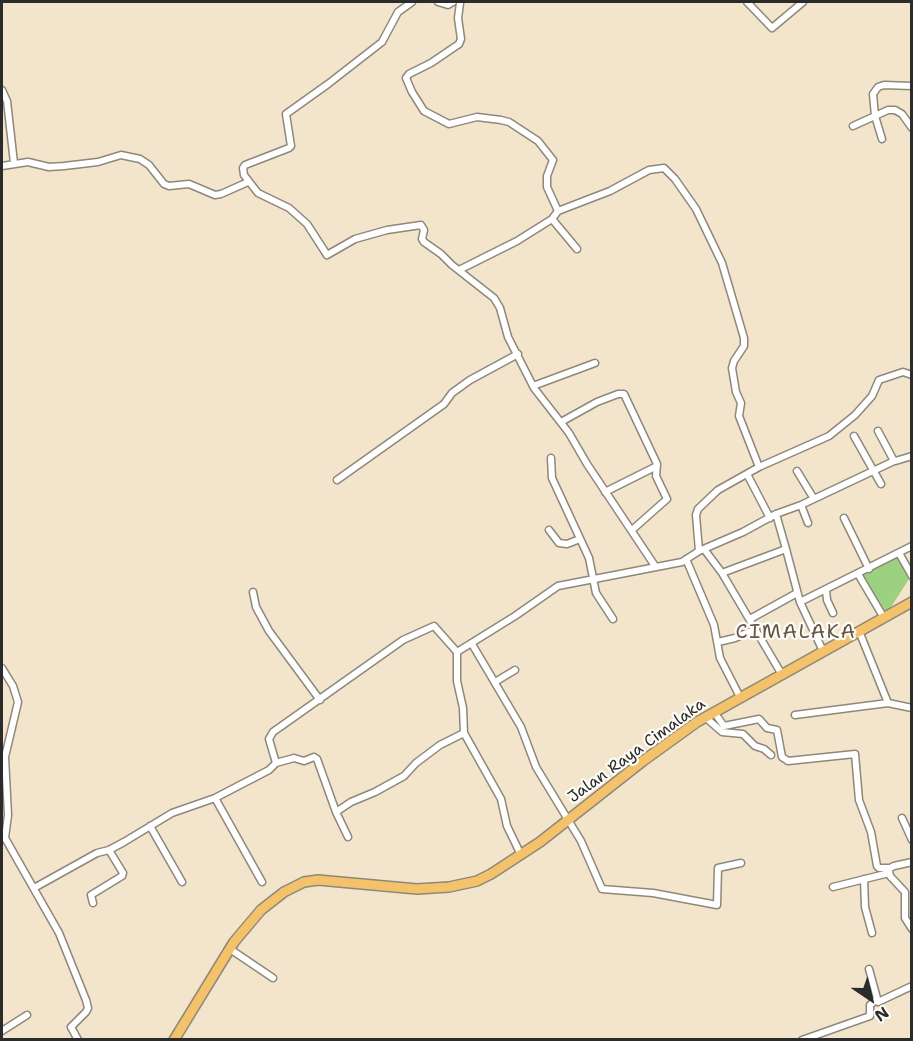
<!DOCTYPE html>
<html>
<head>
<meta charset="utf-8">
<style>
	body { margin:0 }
	#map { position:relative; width:913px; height:1041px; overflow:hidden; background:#f2e5cb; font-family:"Shantell Sans",sans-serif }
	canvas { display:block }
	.frame { position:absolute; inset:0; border:3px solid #2b2b2b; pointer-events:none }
	.north { position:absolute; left:841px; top:969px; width:60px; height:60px; -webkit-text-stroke:4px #fdfcf7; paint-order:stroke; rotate:145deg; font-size:16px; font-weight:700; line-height:24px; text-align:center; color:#2b2b2b }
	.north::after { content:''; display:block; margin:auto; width:21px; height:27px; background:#2b2b2b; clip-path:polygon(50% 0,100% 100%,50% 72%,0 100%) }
</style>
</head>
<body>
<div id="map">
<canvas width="913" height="1041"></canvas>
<div class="frame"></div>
<div class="north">N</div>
</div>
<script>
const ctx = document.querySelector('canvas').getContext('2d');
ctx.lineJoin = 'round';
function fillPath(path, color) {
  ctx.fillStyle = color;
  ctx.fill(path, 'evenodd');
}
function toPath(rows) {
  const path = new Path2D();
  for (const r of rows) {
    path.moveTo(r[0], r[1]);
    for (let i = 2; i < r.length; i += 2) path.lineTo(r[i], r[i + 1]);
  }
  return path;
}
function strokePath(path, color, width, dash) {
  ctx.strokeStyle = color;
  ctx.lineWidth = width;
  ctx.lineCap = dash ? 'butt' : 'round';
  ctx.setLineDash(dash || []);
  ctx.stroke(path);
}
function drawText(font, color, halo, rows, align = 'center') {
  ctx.font = font + ' "Shantell Sans",sans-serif';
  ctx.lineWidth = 4.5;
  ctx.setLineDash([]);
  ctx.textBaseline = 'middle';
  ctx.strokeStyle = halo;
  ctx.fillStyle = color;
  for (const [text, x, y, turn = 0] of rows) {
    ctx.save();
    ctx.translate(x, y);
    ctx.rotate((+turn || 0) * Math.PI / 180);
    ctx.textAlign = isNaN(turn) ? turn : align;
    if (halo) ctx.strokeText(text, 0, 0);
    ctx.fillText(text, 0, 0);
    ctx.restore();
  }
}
const green = toPath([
	[899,553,911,576,884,618,858,574]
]);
const minor = toPath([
	[412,2,398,12,382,42,328,84,286,114,291,146,289,148,245,165,243,168,244,175,258,193,289,208,307,224,327,255,355,239,387,230,421,225,424,230,422,239,424,242,441,254,452,265,494,298,500,308,508,337,534,388,569,433,587,464,655,566],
	[438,2,448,5,453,2],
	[747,2,772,28,803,2],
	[460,3,458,18,461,39,459,44,431,63,409,74,406,78,412,92,424,111,449,124,477,117,501,120,509,122,538,141,553,160,547,176,547,187,558,211,610,191,649,170,664,168,675,179,696,209,722,263,744,338,744,346,734,361,732,368,736,392,741,403,739,416,759,467,718,490,698,509,696,515,699,551],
	[2,90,7,101,14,163],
	[853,126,875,116,873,94,878,87,884,85,912,86],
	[882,139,875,116,888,110,895,110,902,114,912,128],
	[2,166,28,162,49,167,64,166,98,162,121,155,140,159,149,165,164,184,169,186,189,184,215,195,221,194,248,182],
	[552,219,577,249],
	[459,270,517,241,552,219,558,211],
	[533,386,595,363],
	[561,422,597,402,618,394,624,394,657,464,656,476,667,499,632,530],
	[878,431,894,461],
	[854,436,881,484],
	[551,458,552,478,589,558,596,593,613,619],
	[759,467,829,436,855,415,872,396,879,380,903,372,912,375],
	[797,471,814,499],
	[747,474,770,518],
	[337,480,444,404,452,393,470,380,518,354],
	[605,492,657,466],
	[801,505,808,523],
	[776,514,786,549],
	[844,518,869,569],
	[549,530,559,543,567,544,580,539],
	[704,549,722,573,781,673],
	[899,553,912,576],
	[686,559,714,625,720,658,740,697],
	[722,573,786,549,800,602,823,651],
	[858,574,884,618],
	[826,590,827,600,833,613],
	[253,592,256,607,269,631,320,700],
	[800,602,912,546],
	[750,619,797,593],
	[859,631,888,703,912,708],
	[718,642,735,638,756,629],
	[472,644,521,727,536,767,581,841,602,889,653,893,717,905,718,868,741,863],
	[457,652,515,616,558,586,682,562,699,551,743,532,776,514,801,505,892,462,912,456],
	[2,668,13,686,18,702,5,757,8,815,5,838,59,933,86,1000,88,1008,86,1012,71,1027,78,1040],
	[495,682,515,670],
	[714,712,724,726,759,719,767,728,777,730,782,757,788,761,855,754,859,800,871,832,877,866,879,868,890,868],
	[795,715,888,703],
	[705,717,722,732,743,734,755,746,764,749,771,755],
	[276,763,294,758,304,761,314,757,317,759,336,812,348,837],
	[215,798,262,882],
	[336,812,351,802,375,792,404,776,416,763,440,745,464,733],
	[902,818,912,840],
	[150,826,182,882],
	[912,862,894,866,890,868,889,871,890,876,905,892,905,918,912,929],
	[864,879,865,907,872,933],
	[833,887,889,873],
	[34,888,97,853,109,850,124,842,172,813,215,798,269,770,276,763,269,739,273,732,403,640,434,626,457,652,457,681,463,708,464,733,501,799,507,826,521,855],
	[93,903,91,895,122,876,123,873,109,850],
	[230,949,273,978],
	[869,969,878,1002,912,986],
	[2,1031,27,1015],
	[802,1040,870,1016,870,1005,876,1000]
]);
const highway = toPath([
	[174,1040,234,942,261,910,284,892,304,882,318,880,417,889,449,887,477,881,491,874,540,842,643,761,697,722,912,602]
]);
const streetNames = [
	["Jalan Raya Cimalaka",637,751,-36]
];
const quarterNames = [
	["CIMALAKA",796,633]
];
fillPath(green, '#9dd182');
strokePath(minor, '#8e887b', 9);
strokePath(highway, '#8e887b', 12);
strokePath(minor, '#fff', 6);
strokePath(highway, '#f3c26a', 9);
drawText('16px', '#2b2b2b', '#fdfcf7', streetNames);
ctx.letterSpacing = '1.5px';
drawText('20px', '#645548', '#fdfcf7', quarterNames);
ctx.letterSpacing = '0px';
</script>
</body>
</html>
